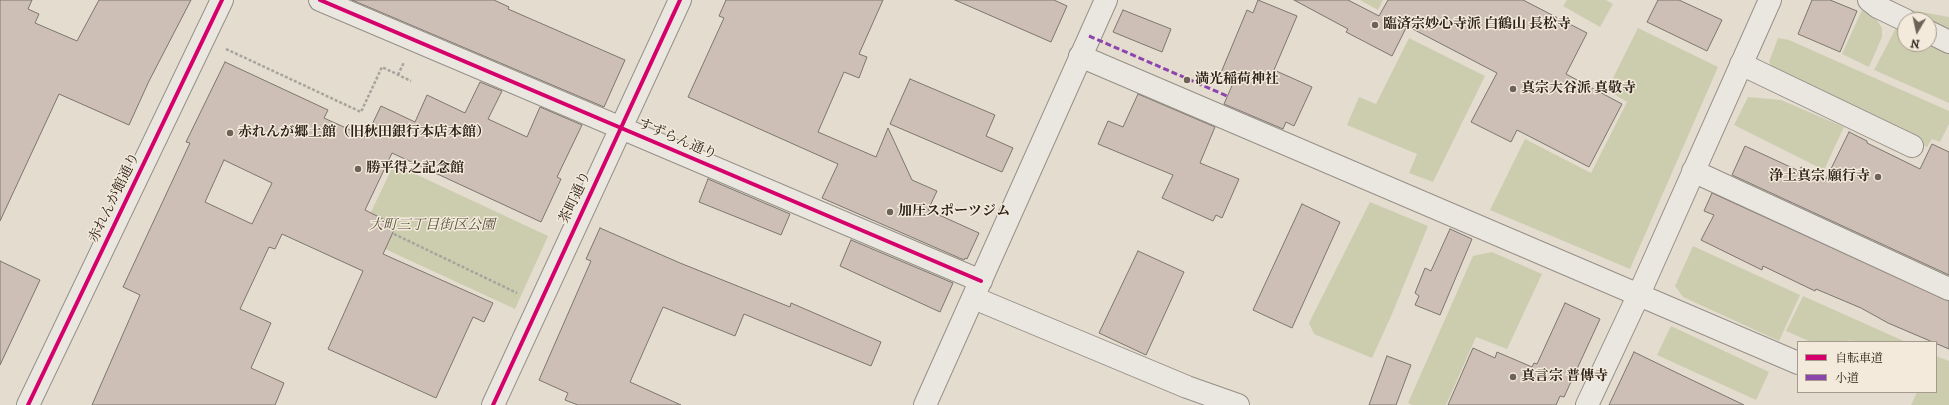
<!DOCTYPE html>
<html>
<head>
<meta charset="utf-8">
<style>
	body { margin:0 }
	#map { position:relative; width:1949px; height:405px; overflow:hidden; background:#e4dccf; font-family:"IM FELL DW Pica","Noto Serif JP",serif }
	canvas { display:block }
	.legend { position:absolute; left:1797px; top:341px; width:140px; height:52px; box-sizing:border-box; background:#f3eadb; border:1px solid #a49a8d; margin:0; padding:5px 7px; list-style:none; font-size:12px; color:#2d2118 }
	.legend li { display:flex; align-items:center; gap:8px; height:20px }
	.legend b { width:20px; border:1px solid #a49a8d }
	.north { position:absolute; left:1897px; top:12px; width:40px; height:40px; box-sizing:border-box; background:#f3eadb; border:1px solid #a49a8d; border-radius:50%; rotate:189deg; font-size:11px; font-weight:700; line-height:16px; text-align:center; color:#2d2118 }
	.north::after { content:''; display:block; margin:auto; width:14px; height:18px; background:#6d6258; clip-path:polygon(50% 0,100% 100%,50% 72%,0 100%) }
</style>
</head>
<body>
<div id="map">
<canvas width="1949" height="405"></canvas>
<ul class="legend">
<li><b style="height:5px;background:#d6006c"></b>自転車道</li>
<li><b style="height:5px;background:#8e44ad"></b>小道</li>
</ul>
<div class="north">N</div>
</div>
<script>
const ctx = document.querySelector('canvas').getContext('2d');
ctx.lineJoin = 'round';
function fillPath(path, color) {
  ctx.fillStyle = color;
  ctx.fill(path, 'evenodd');
}
function toPath(rows) {
  const path = new Path2D();
  for (const r of rows) {
    path.moveTo(r[0], r[1]);
    for (let i = 2; i < r.length; i += 2) path.lineTo(r[i], r[i + 1]);
  }
  return path;
}
function strokePath(path, color, width, dash) {
  ctx.strokeStyle = color;
  ctx.lineWidth = width;
  ctx.lineCap = dash ? 'butt' : 'round';
  ctx.setLineDash(dash || []);
  ctx.stroke(path);
}
function drawText(font, color, halo, rows, align = 'center') {
  ctx.font = font + ' "IM FELL DW Pica","Noto Serif JP",serif';
  ctx.lineWidth = 3;
  ctx.setLineDash([]);
  ctx.textBaseline = 'middle';
  ctx.strokeStyle = halo;
  ctx.fillStyle = color;
  for (const [text, x, y, turn = 0] of rows) {
    ctx.save();
    ctx.translate(x, y);
    ctx.rotate((+turn || 0) * Math.PI / 180);
    ctx.textAlign = isNaN(turn) ? turn : align;
    if (halo) ctx.strokeText(text, 0, 0);
    ctx.fillText(text, 0, 0);
    ctx.restore();
  }
}
const green = toPath([
	[1360,0,1383,0,1378,10],
	[1567,0,1606,0,1613,4,1600,27,1563,6],
	[1900,8,1949,17,1949,33,1929,24,1929,20,1919,20,1899,12],
	[1862,10,1875,17,1882,28,1882,37,1869,67,1842,54],
	[1897,26,1905,26,1905,44,1929,44,1949,49,1949,103,1874,70],
	[1638,28,1718,67,1630,269,1490,210,1525,139,1591,173,1627,102,1607,90],
	[1409,38,1485,76,1433,182,1409,173,1417,154,1347,125,1359,97,1376,104],
	[1778,38,1789,40,1949,111,1949,124,1940,142,1932,139,1927,147,1779,76,1769,62],
	[1748,97,1781,100,1844,127,1824,170,1734,125],
	[394,164,548,236,515,309,359,237],
	[1370,202,1428,226,1392,314,1372,358,1314,334,1309,323],
	[1693,246,1800,295,1779,341,1683,297,1675,286],
	[1492,252,1542,274,1507,349,1476,337,1446,405,1412,405,1408,403,1473,256],
	[1803,296,1906,342,1853,342,1849,340,1848,342,1811,342,1786,331],
	[1671,326,1769,372,1756,400,1657,355],
	[1936,356,1949,361,1949,405,1911,405,1917,392,1936,392]
]);
const building = toPath([
	[0,0,32,0,28,9,39,14,35,23,77,41,99,0,191,0,149,81,129,125,59,94,0,221,0,0],
	[352,0,494,0,509,7,508,9,625,60,604,107,352,0],
	[726,0,883,0,859,54,867,57,859,78,844,72,818,132,876,157,888,128,912,180,937,191,928,210,979,233,967,259,965,258,964,260,822,198,838,164,688,97,724,18,719,16,726,0],
	[955,0,1054,0,1067,6,1051,42,955,0],
	[1258,0,1297,16,1274,70,1312,87,1294,126,1286,122,1283,129,1224,104,1234,81,1220,75,1247,10,1253,13,1258,0],
	[1294,0,1348,0,1379,16,1388,0,1523,0,1587,33,1566,74,1622,104,1589,167,1517,130,1511,142,1471,122,1497,73,1407,26,1392,56,1346,32,1348,29,1294,0],
	[1658,0,1679,0,1722,20,1707,51,1647,22,1658,0],
	[1812,0,1830,0,1857,11,1840,52,1798,34,1812,0],
	[1123,10,1171,29,1162,52,1113,32,1123,10],
	[225,62,328,110,324,118,366,137,381,106,415,122,427,95,465,113,480,82,502,91,488,119,527,137,540,107,582,125,557,177,561,179,541,222,392,153,365,210,393,224,391,228,394,230,383,254,493,303,484,322,473,317,436,398,328,349,363,271,282,234,275,249,269,247,240,309,271,323,251,368,284,383,275,405,92,405,140,295,123,287,190,143,186,142,225,62],
	[224,160,272,183,252,224,205,202,224,160],
	[910,79,995,115,986,136,1013,148,1002,172,890,124,910,79],
	[1138,94,1215,127,1200,163,1239,179,1222,218,1216,215,1213,221,1162,198,1173,175,1098,144,1108,121,1123,127,1138,94],
	[1849,132,1867,141,1867,143,1920,169,1932,144,1949,152,1949,275,1732,175,1745,146,1799,171,1801,167,1826,179,1849,132],
	[708,179,790,214,781,235,699,202,708,179],
	[1712,193,1949,301,1949,349,1888,323,1861,308,1816,289,1815,291,1763,266,1762,270,1701,240,1714,215,1704,211,1712,193],
	[1302,204,1340,222,1292,328,1253,310,1302,204],
	[600,228,680,263,790,307,791,303,881,342,871,366,744,314,735,336,663,307,630,382,681,405,578,405,565,400,568,393,539,380,591,261,586,259,600,228],
	[1450,229,1472,239,1440,315,1415,305,1419,296,1415,293,1425,268,1431,271,1450,229],
	[851,240,953,283,940,312,840,266,851,240],
	[1138,251,1184,272,1146,355,1099,333,1138,251],
	[0,261,40,280,0,365,0,261],
	[1565,303,1600,319,1564,397,1560,396,1556,405,1448,405,1473,348,1495,358,1497,352,1532,367,1534,363,1537,364,1565,303],
	[1634,352,1671,370,1744,405,1609,405,1634,352],
	[1387,356,1411,365,1396,405,1369,405,1387,356]
]);
const path = toPath([
	[226,49,361,112,382,67,411,81],
	[398,75,404,62],
	[394,234,517,293]
]);
const minor = toPath([
	[320,0,981,281],
	[1869,0,1878,7,1905,20],
	[1929,32,1949,42],
	[1080,56,1798,363],
	[1741,64,1912,146],
	[1693,171,1949,289],
	[974,298,1187,387,1238,405],
	[28,405,222,0],
	[493,405,680,0],
	[925,405,1106,0],
	[1587,405,1639,294,1770,0]
]);
const quiet = toPath([
	[1089,36,1227,96]
]);
const cycleway = toPath([
	[320,0,981,281],
	[28,405,222,0],
	[493,405,680,0]
]);
const markers = [
	[1375,25,4,"#6d6258"],
	[1187,80,4,"#6d6258"],
	[1513,89,4,"#6d6258"],
	[230,133,4,"#6d6258"],
	[358,169,4,"#6d6258"],
	[1878,177,4,"#6d6258"],
	[890,212,4,"#6d6258"],
	[1513,377,4,"#6d6258"]
];
const poiNames = [
	["臨済宗妙心寺派 白鶴山 長松寺",1383,25],
	["満光稲荷神社",1195,80],
	["真宗大谷派 真敬寺",1521,89],
	["赤れんが郷土館（旧秋田銀行本店本館）",238,133],
	["勝平得之記念館",366,169],
	["浄土真宗 願行寺",1870,177,"right"],
	["加圧スポーツジム",898,212],
	["真言宗 普傳寺",1521,377]
];
const streetNames = [
	["すずらん通り",677,140,23],
	["赤れんが館通り",115,198,-64],
	["茶町通り",576,198,-65]
];
const parkNames = [
	["大町三丁目街区公園",432,226]
];
fillPath(green, '#cccdaf');
fillPath(building, '#cebfb6');
strokePath(building, '#7c766e', 1);
strokePath(minor, '#958f87', 24);
strokePath(path, '#a8a39d', 2.5, [3, 2]);
strokePath(minor, '#eae6e0', 22);
strokePath(quiet, '#8e44ad', 3, [6, 3]);
strokePath(cycleway, '#d6006c', 4);
for (const [x, y, r, color] of markers) {
  const dot = new Path2D();
  dot.arc(x, y, r, 0, 2 * Math.PI);
  ctx.fillStyle = color;
  ctx.fill(dot);
  strokePath(dot, '#f3eadb', 1.5);
}
drawText('bold 14px', '#2d2118', '#f3eadb', poiNames, 'left');
drawText('14px', '#2d2118', '#f3eadb', streetNames);
drawText('italic 14px', '#57513d', '#f3eadb', parkNames);
</script>
</body>
</html>
